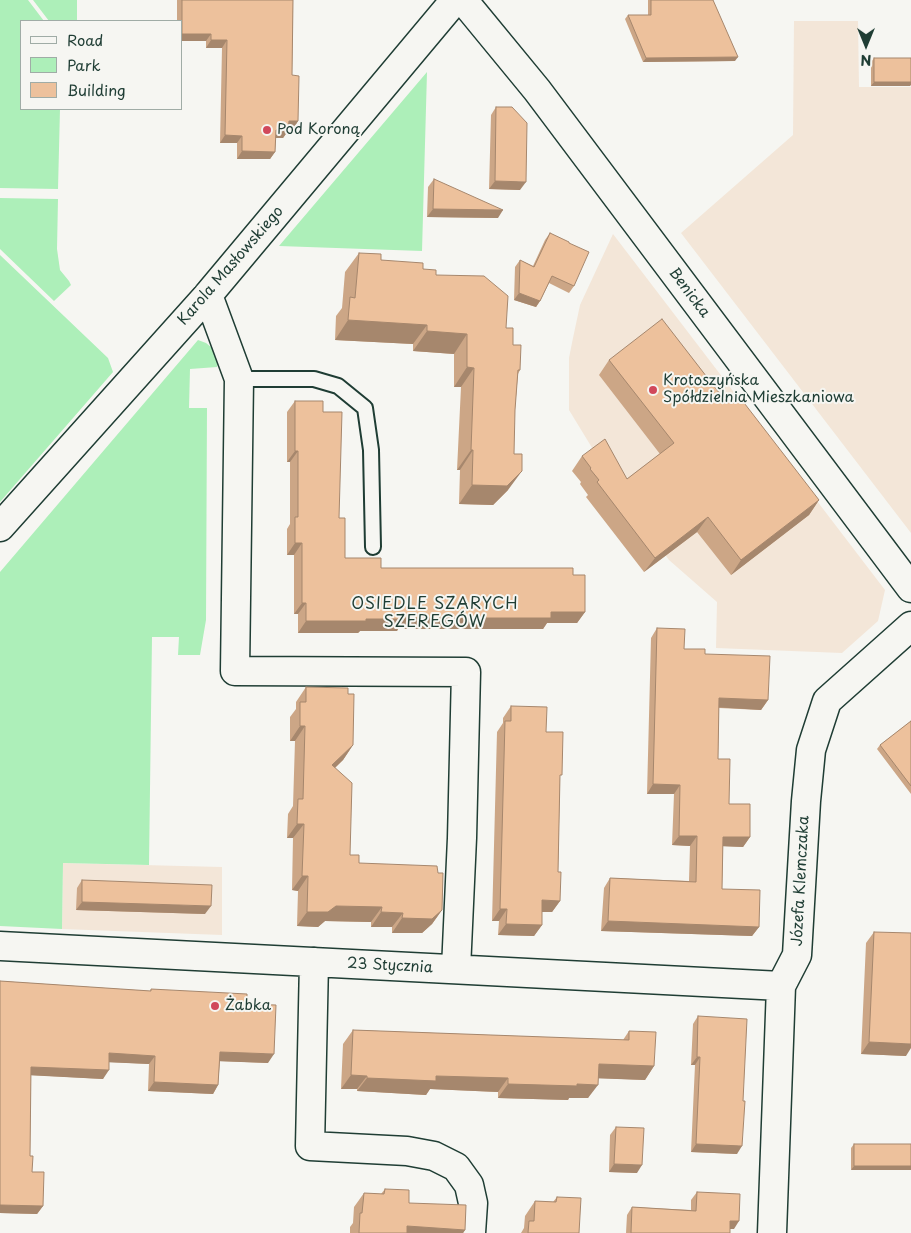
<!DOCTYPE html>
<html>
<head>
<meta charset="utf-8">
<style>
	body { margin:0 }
	#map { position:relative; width:911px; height:1233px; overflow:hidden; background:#f6f6f2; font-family:"Playpen Sans",sans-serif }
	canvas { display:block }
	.legend { position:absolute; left:20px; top:20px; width:162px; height:90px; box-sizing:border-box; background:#f6f6f2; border:1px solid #a0aca6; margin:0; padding:6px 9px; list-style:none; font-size:15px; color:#1f3d34 }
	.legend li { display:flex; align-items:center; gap:10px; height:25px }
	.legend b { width:25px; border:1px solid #a0aca6 }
	.north { position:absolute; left:841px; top:20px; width:50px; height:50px; -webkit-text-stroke:4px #f6f6f2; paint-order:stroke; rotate:180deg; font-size:14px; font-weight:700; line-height:20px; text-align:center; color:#1f3d34 }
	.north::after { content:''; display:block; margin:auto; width:18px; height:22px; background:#1f3d34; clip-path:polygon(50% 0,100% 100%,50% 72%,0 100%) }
</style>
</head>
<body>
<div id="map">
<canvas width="911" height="1233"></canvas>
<ul class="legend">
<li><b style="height:6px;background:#f6f6f2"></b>Road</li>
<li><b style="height:14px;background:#adefb9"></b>Park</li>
<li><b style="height:14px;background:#edc19c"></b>Building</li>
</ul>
<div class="north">N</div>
</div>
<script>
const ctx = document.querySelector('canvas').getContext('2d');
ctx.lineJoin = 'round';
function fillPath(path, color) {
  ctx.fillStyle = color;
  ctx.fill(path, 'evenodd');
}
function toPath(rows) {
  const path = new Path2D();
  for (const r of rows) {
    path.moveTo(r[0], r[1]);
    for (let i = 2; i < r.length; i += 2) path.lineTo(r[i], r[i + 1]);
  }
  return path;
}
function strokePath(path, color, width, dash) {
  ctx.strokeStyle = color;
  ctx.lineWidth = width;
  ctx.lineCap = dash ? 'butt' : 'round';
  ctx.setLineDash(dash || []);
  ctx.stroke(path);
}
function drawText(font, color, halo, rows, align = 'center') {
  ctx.font = font + ' "Playpen Sans",sans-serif';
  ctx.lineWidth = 4;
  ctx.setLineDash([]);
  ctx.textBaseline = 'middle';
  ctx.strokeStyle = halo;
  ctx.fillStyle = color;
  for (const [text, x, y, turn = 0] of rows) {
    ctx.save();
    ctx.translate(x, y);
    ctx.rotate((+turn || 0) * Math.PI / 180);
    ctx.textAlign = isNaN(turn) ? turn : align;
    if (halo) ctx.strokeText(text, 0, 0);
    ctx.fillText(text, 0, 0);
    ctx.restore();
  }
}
const built = toPath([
	[794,21,858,21,859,87,911,87,911,533,681,233,793,135],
	[613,234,885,590,878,621,842,653,716,648,717,602,669,560,619,492,569,410,569,358,573,338,580,305],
	[63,863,222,867,222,935,62,929]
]);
const green = toPath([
	[0,0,28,0,44,21,21,21,21,109,60,109,58,189,0,188],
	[33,0,77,0,77,21,49,21],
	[427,72,422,251,279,246],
	[0,198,58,199,57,249,60,270,69,281,71,285,54,301,0,249],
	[0,255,108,358,113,372,0,502],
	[198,340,206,343,211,347,215,352,218,363,217,367,190,369,189,408,207,408,206,620,200,655,178,655,179,637,152,637,149,865,63,863,62,929,0,926,0,572]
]);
const service = toPath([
	[239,379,314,379,338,386,365,408,371,450,373,547]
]);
const minor = toPath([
	[463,0,537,90,911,588],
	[208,295,239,379,235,671,466,672,462,838,456,969],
	[0,527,208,295,455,0],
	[0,946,781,986],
	[314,962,310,1146,407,1151,434,1156,456,1167,469,1185,473,1203,471,1233],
	[772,1233,781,986,797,955,806,801,811,750,827,701,911,626]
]);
const wall = toPath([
	[177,0,293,0,292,75,298,121,293,129,288,129,288,131,283,138,276,138,275,152,270,159,237,159,237,143,220,143,222,48,206,48,206,41,181,41,181,21,177,21],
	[648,0,713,0,735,61,643,62,625,19,628,15,648,15],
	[874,58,910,86,871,86,871,62],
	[496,107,520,190,489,189,491,115],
	[434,179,498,218,427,217,428,187],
	[550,233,569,243,574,286,569,293,549,283,540,301,536,307,514,300,515,267,520,260,533,266,545,240],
	[359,253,381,260,423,269,436,275,506,328,513,345,520,370,518,374,508,490,493,505,459,504,460,470,457,470,461,387,454,387,454,354,413,351,413,344,335,340,336,316,342,308,345,272],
	[609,360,727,403,819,500,809,515,731,575,697,532,644,572,586,497,588,495,580,484,581,482,572,471,582,456,627,479,660,454,599,375],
	[295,401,323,412,345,558,381,568,573,575,585,612,577,623,547,623,543,629,398,629,397,631,360,631,358,633,298,633,298,614,294,614,294,555,287,555,287,529,290,524,290,462,287,462,287,412],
	[657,628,684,649,705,654,768,700,761,710,719,708,718,759,729,804,750,837,743,847,723,846,722,889,759,927,752,936,601,931,604,888,610,878,689,881,690,846,672,845,674,794,647,794,651,638],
	[306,687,348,694,353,745,343,760,335,768,350,855,359,863,442,910,432,924,422,933,392,933,392,927,371,927,371,922,325,921,318,927,297,926,298,891,292,890,293,838,287,838,288,814,293,806,295,741,290,741,290,717,296,709,296,702],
	[511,706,546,732,560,779,558,872,560,901,552,912,542,912,542,925,534,936,498,935,499,921,492,921,497,732,503,723,503,718],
	[911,721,911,794,877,749,880,745],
	[82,880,205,914,76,910,77,888],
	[874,932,906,1056,861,1054,866,943],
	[0,981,150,991,151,989,247,1004,268,1063,220,1061,218,1085,213,1094,148,1091,149,1064,109,1062,103,1079,31,1075,30,1156,32,1172,43,1206,37,1214,0,1213],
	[698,1016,743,1101,737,1154,691,1152,695,1065,691,1065,693,1024],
	[353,1030,623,1040,629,1031,654,1066,645,1080,598,1078,588,1098,569,1098,568,1100,498,1098,498,1092,430,1089,426,1095,357,1091,357,1089,341,1089,343,1044],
	[616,1127,637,1173,609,1172,610,1135],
	[854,1144,911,1144,851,1170,851,1148],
	[385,1189,409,1203,465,1230,463,1233,350,1233,350,1227,353,1223,354,1207,364,1193,381,1194],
	[697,1192,734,1229,730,1229,730,1233,626,1233,627,1215,632,1207,691,1210,691,1200],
	[557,1197,579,1233,521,1233,524,1228,525,1216,535,1201,553,1202]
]);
const shadedWall = toPath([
	[182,34,211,34,206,41,181,41],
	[211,40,227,40,222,48,206,48],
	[738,57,735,61,643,62,646,58],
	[874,82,911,82,911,85,910,86,871,86],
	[289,121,298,121,293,129,283,129],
	[276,130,288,131,283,138,271,138],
	[225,135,242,136,237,143,220,143],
	[242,151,275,152,270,159,237,159],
	[495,181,526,182,520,190,489,189],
	[433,209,503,210,498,218,427,217],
	[519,293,540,301,536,307,514,300],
	[348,320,427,325,413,344,335,340],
	[427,331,467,334,454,354,413,351],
	[467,367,474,368,461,387,454,387],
	[471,450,473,450,460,470,457,470],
	[295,451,298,451,290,462,287,462],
	[522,471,508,490,493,505,459,504,472,485],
	[819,500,809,515,731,575,741,560],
	[708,517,697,532,644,572,655,558],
	[295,543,302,543,294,555,287,555],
	[302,603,306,603,298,614,294,614],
	[551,612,585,612,577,623,547,623,543,629,398,629,397,631,360,631,358,633,298,633,306,621],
	[719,698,768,700,761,710,713,707],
	[300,726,305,726,295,741,290,741],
	[353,745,343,760,322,780,332,765],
	[653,784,680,785,674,794,647,794],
	[297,824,304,824,293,838,287,838],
	[679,836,697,836,690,846,672,845],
	[723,837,750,837,743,847,717,846],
	[302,876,308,876,298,891,292,890],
	[542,900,560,901,552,912,534,912],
	[82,902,211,906,205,914,76,910],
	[336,906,382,907,371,922,325,921,318,927,297,926,307,912],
	[500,909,507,909,499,921,492,921],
	[442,910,432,924,422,933,392,933,402,918],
	[381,912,403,913,392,927,371,927],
	[608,921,759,927,752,936,601,931],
	[506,924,542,925,534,936,498,935],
	[869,1042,911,1044,911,1048,906,1056,861,1054],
	[220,1052,274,1054,268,1063,214,1061],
	[109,1053,155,1056,149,1064,103,1062],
	[697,1057,700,1057,695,1065,691,1065],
	[599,1064,654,1066,645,1080,589,1078],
	[31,1067,109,1070,103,1079,25,1075],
	[351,1075,367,1076,357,1089,341,1089],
	[436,1076,508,1078,498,1092,430,1089,426,1095,357,1091,367,1078],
	[154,1082,218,1085,213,1094,148,1091],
	[508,1084,577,1084,598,1085,588,1098,569,1098,568,1100,498,1098],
	[696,1144,742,1146,737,1154,691,1152],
	[614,1164,642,1165,637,1173,609,1172],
	[854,1166,911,1166,911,1170,851,1170],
	[0,1205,43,1206,37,1214,0,1213],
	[730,1221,739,1221,734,1229,725,1229],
	[407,1226,465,1230,463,1233,403,1233]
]);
const building = toPath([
	[182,0,293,0,292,75,299,76,298,121,289,121,288,131,276,130,275,152,242,151,242,136,225,135,227,40,211,40,211,34,182,34,182,0],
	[651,0,713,0,738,57,646,58,628,15,651,15,651,0],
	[874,58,911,58,911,82,874,82,874,58],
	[496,107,512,107,527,123,526,182,495,181,496,107],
	[434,179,503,210,433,209,434,179],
	[550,233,569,242,569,243,589,252,574,286,552,276,540,301,519,293,520,260,534,267,550,233],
	[359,253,381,254,381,260,423,263,423,269,436,270,436,275,484,276,508,296,506,328,513,328,513,345,521,345,520,370,518,370,515,410,514,454,522,454,522,471,507,486,472,485,473,450,471,450,474,368,467,367,467,334,427,331,427,325,348,320,350,297,355,298,359,253],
	[662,319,727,403,738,395,819,500,741,560,708,517,655,558,597,482,599,480,590,469,591,468,582,456,605,439,627,479,674,443,609,360,662,319],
	[295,401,323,401,323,412,342,412,339,518,345,518,345,558,381,558,381,568,573,568,573,575,585,575,585,612,551,612,551,618,405,618,405,619,366,619,366,621,306,621,306,603,302,603,302,543,295,543,295,517,298,517,298,451,295,451,295,401],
	[657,628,685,629,684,649,705,649,705,654,770,656,768,700,719,698,718,759,730,759,729,804,750,804,750,837,723,837,722,889,760,890,759,927,608,921,610,878,696,882,697,836,679,836,680,785,653,784,657,628],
	[306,687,348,688,348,694,354,694,353,745,332,765,352,783,350,855,359,855,359,863,437,866,438,873,443,873,442,910,432,919,402,918,403,913,381,912,382,907,336,906,328,912,307,912,308,876,302,876,304,824,297,824,298,799,303,799,305,726,300,726,300,702,306,702,306,687],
	[511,706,547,707,546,732,563,732,562,775,560,775,558,872,561,872,560,901,542,900,542,925,506,924,507,909,500,909,505,721,511,721,511,706],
	[911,721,911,786,880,745,911,721],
	[82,880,212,885,211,906,82,902,82,880],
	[874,932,911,933,911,1044,869,1042,874,932],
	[0,981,151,991,151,989,247,994,247,1004,276,1005,274,1054,220,1052,218,1085,154,1082,155,1056,109,1053,109,1070,31,1067,30,1156,33,1156,32,1172,44,1172,43,1206,0,1205,0,981],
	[698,1016,747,1019,743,1101,745,1101,742,1146,696,1144,700,1057,697,1057,698,1016],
	[353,1030,629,1040,629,1031,656,1032,654,1066,599,1064,598,1085,577,1084,577,1086,508,1084,508,1078,436,1076,436,1081,367,1078,367,1076,351,1075,353,1030],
	[616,1127,644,1128,642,1165,614,1164,616,1127],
	[854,1144,911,1144,911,1166,854,1166,854,1144],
	[385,1189,409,1190,409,1203,466,1205,465,1230,407,1226,407,1233,359,1233,360,1213,362,1213,364,1193,384,1194,385,1189],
	[697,1192,740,1194,739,1221,730,1221,730,1233,631,1233,632,1207,696,1211,697,1192],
	[557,1197,581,1198,579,1233,528,1233,529,1221,534,1221,535,1201,556,1202,557,1197]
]);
const markers = [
	[267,130,5,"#d1495b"],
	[653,390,5,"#d1495b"],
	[215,1006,5,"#d1495b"]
];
const poiNames = [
	["Pod Koroną",277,130],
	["Krotoszyńska",663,381],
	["Spółdzielnia Mieszkaniowa",663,398],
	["Żabka",225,1006]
];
const streetNames = [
	["Karola Masłowskiego",231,266,-49],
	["Benicka",689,293,53],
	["Józefa Klemczaka",801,881,-87],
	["23 Stycznia",390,966,3]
];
const neighbourhoodNames = [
	["OSIEDLE SZARYCH",435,605],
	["SZEREGÓW",435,623]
];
fillPath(built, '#f3e6d8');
fillPath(green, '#adefb9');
strokePath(service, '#1f3d34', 18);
strokePath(minor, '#1f3d34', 31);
strokePath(service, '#f6f6f2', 14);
strokePath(minor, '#f6f6f2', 28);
fillPath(wall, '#cca686');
fillPath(shadedWall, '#a6876d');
fillPath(building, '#edc19c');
strokePath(building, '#a6876d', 1);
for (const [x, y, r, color] of markers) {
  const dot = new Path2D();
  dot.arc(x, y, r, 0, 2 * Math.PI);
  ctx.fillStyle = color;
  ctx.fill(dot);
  strokePath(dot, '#f6f6f2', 2);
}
drawText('15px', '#1f3d34', '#f6f6f2', poiNames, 'left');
drawText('15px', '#1f3d34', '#f6f6f2', streetNames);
ctx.letterSpacing = '1px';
drawText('16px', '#1f3d34', '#f6f6f2', neighbourhoodNames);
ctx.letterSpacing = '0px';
</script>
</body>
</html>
